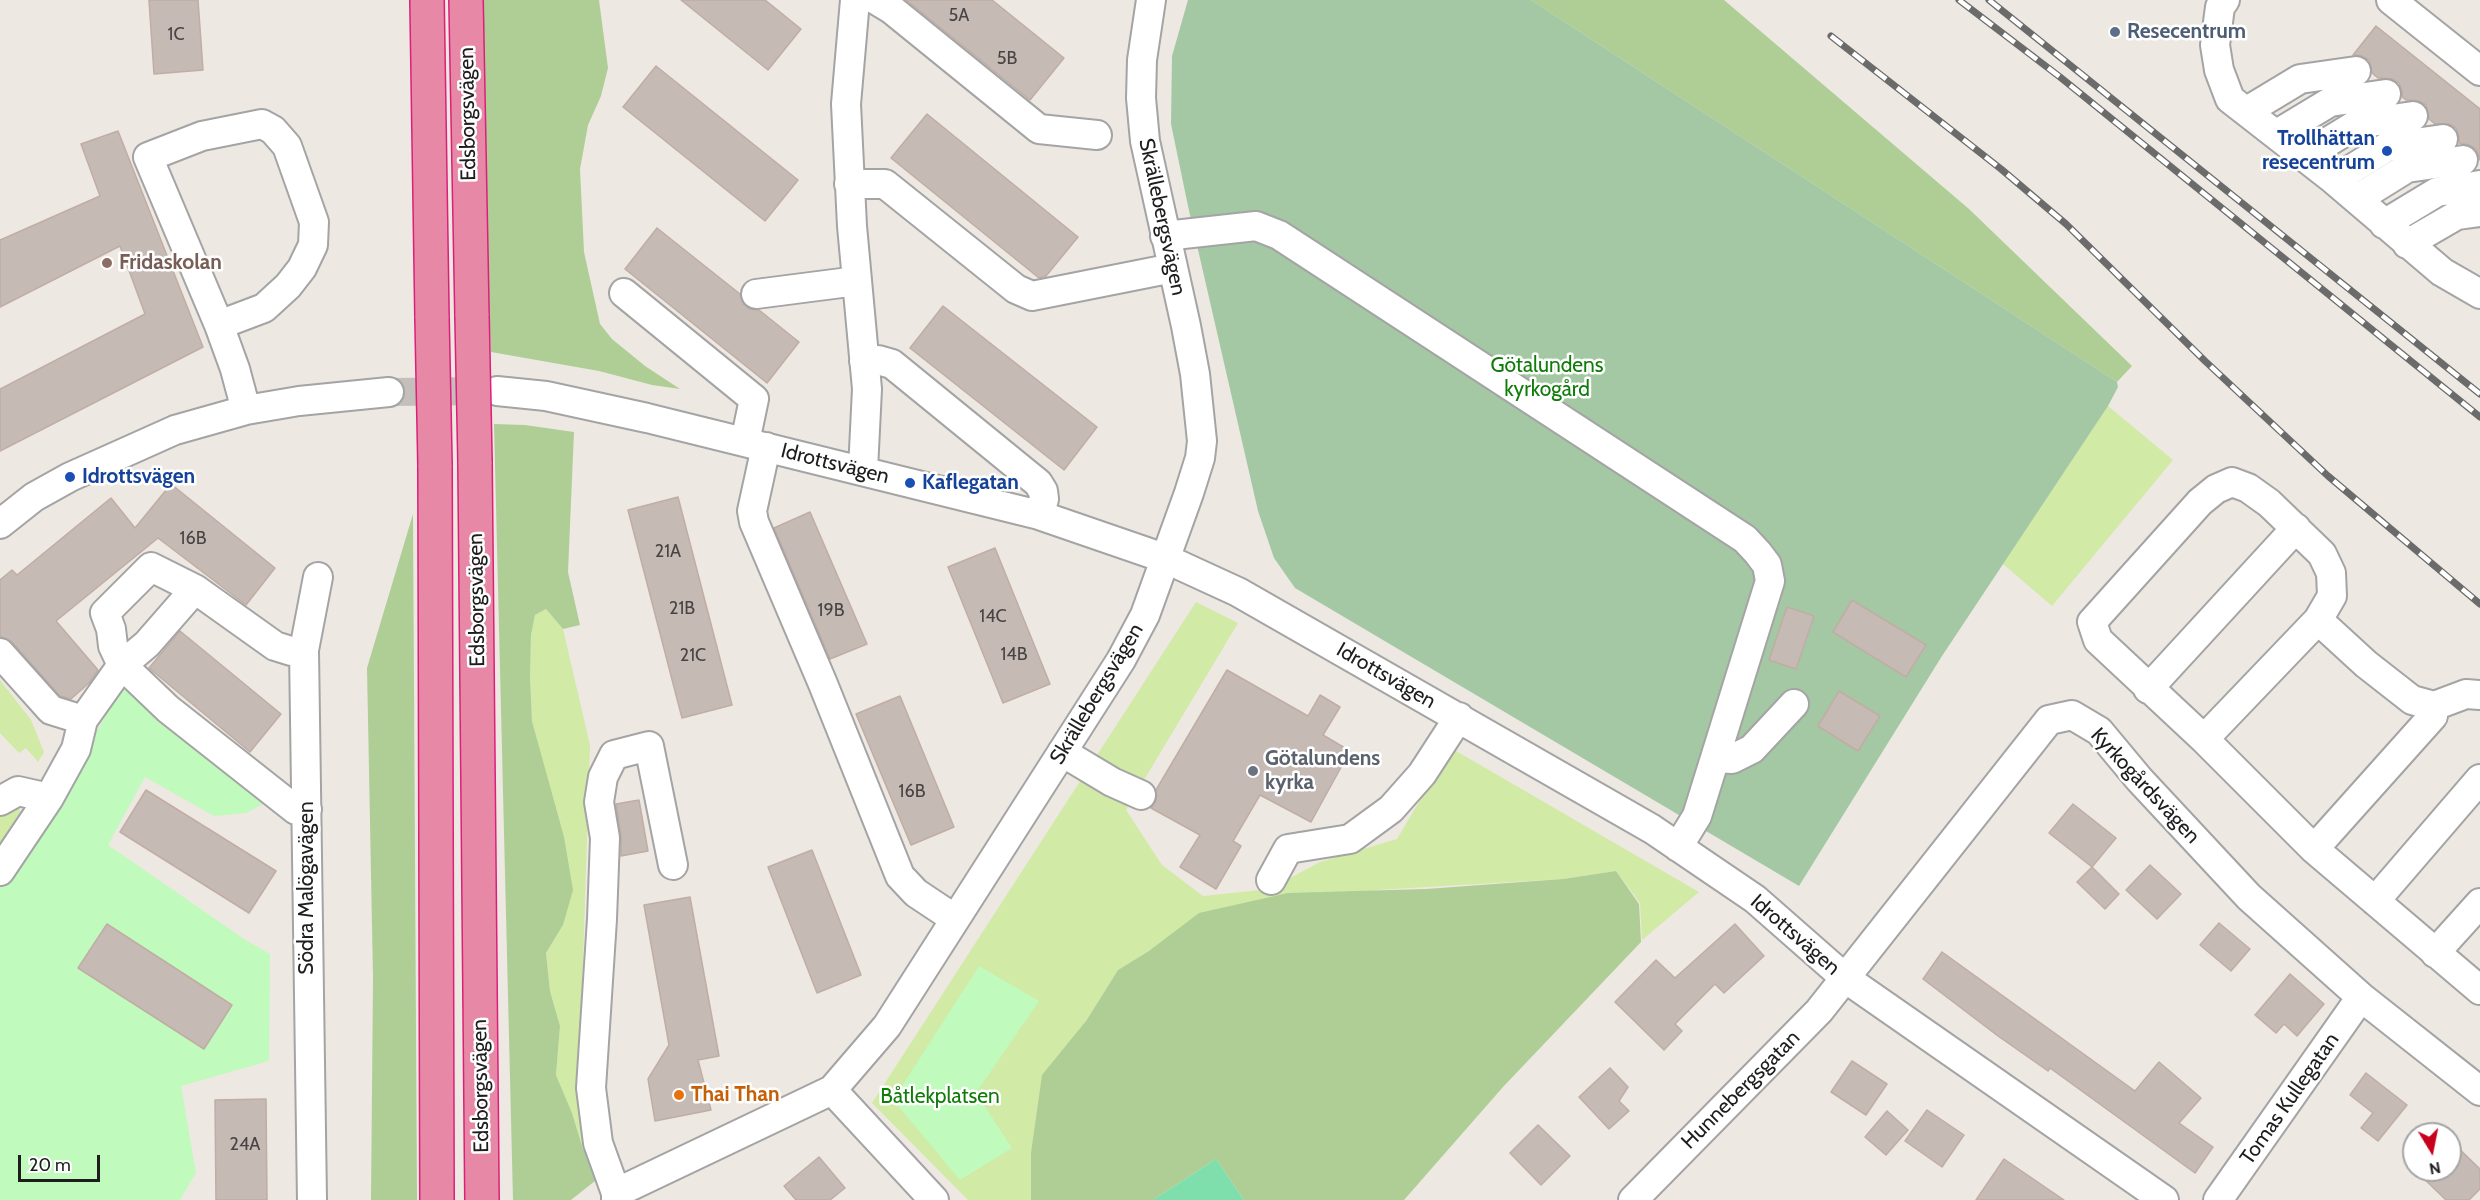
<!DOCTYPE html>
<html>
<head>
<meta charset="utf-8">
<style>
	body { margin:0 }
	#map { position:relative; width:2480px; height:1200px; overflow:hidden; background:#eee8e2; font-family:Cabin,sans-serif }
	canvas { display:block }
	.north { position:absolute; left:2402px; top:1122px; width:60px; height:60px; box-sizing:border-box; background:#fff; border:2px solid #a5a5a5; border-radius:50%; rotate:170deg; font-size:16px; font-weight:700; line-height:24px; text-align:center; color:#1d1d1d }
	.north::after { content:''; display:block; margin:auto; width:21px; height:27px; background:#c9001c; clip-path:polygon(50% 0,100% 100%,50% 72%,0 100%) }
	.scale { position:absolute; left:18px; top:1155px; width:82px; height:27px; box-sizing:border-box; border:3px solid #1d1d1d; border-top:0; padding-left:8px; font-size:18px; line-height:21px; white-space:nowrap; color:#1d1d1d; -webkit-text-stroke:4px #fff; paint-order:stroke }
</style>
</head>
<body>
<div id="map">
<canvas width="2480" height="1200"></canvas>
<div class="north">N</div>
<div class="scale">20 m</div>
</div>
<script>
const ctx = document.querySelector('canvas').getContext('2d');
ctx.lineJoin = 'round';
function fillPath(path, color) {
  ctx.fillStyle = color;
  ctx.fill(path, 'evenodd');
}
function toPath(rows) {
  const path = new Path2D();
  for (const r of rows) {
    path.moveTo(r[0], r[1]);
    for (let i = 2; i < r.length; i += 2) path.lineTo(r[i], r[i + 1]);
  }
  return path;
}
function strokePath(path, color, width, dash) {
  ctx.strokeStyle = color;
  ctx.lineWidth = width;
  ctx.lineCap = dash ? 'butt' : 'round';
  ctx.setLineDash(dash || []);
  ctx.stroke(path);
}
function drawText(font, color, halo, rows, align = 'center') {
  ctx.font = font + ' Cabin,sans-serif';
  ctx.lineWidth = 5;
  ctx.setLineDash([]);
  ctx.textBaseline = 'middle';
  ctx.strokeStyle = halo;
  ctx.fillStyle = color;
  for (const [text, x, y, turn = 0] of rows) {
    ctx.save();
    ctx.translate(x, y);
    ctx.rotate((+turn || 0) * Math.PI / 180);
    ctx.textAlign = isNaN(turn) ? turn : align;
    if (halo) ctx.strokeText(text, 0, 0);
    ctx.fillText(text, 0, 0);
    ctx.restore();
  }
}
const grass = toPath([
	[2108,406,2173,460,2052,606,2003,564],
	[1196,602,1238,623,1126,810,1162,865,1203,896,1270,889,1320,862,1397,839,1451,748,1699,892,1642,940,1640,903,1616,871,1563,879,1376,890,1149,951,1118,970,1086,1021,1031,1153,1031,1200,968,1200,872,1103],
	[546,609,563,629,590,745,580,1057,600,1177,583,1149,572,1113,556,1075,560,1026,550,991,546,953,563,925,547,777,532,721,530,677,531,635,535,615],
	[0,680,31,720,44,752,38,762,26,748,19,753,0,733],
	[11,807,19,808,21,815,0,859,0,816]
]);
const forest = toPath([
	[481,0,599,0,608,68,601,96,588,125,580,169,584,252,600,324,612,339,645,366,680,389,652,385,599,371,491,352,482,137],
	[1531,0,1724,0,1969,209,2132,366,2117,382],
	[494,424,525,425,574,432,568,572,580,625,563,629,546,609,535,615,531,635,530,677,532,721,564,837,573,890,563,925,546,953,550,991,560,1026,556,1075,572,1113,583,1149,600,1177,571,1200,513,1200],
	[413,514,417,1200,371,1200,373,977,367,668],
	[1616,871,1639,904,1641,942,1503,1087,1404,1200,1244,1200,1216,1159,1153,1200,1031,1200,1031,1153,1042,1075,1086,1021,1118,970,1149,951,1199,913,1288,893,1426,889,1563,879]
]);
const cemetery = toPath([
	[1188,0,1531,0,2117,382,2118,387,2108,406,1942,656,1799,886,1295,588,1274,558,1258,511,1188,206,1171,124,1172,56]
]);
const park = toPath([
	[130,684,265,803,246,813,214,816,145,777,108,845,247,941,270,954,269,1061,181,1086,196,1173,180,1200,0,1200,0,881,61,794,122,687],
	[979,966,1039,1001,976,1093,1012,1148,960,1180,893,1100]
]);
const pitch = toPath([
	[1216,1159,1244,1200,1153,1200]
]);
const building = toPath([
	[149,0,198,0,203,70,154,74,149,0],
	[681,0,765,0,801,29,768,70,681,0],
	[906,0,992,0,1064,58,1030,100,906,0],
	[2376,26,2480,109,2480,160,2476,149,2469,145,2459,143,2459,136,2456,128,2449,124,2435,124,2429,119,2426,105,2419,101,2406,100,2402,97,2402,91,2399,83,2392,79,2378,78,2372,73,2369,60,2362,56,2353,55,2376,26],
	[656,66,798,180,765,221,623,107,656,66],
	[927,114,1078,237,1046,276,1039,278,891,158,927,114],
	[118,131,203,347,0,451,0,389,145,314,120,246,0,307,0,240,100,196,81,144,118,131],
	[657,228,740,294,743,304,750,309,759,310,799,342,767,383,625,269,657,228],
	[943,306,1097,427,1064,470,910,348,943,306],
	[171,484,275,568,246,605,158,538,56,621,98,670,89,683,71,699,60,696,12,642,0,636,0,580,12,570,17,575,111,498,135,528,171,484],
	[678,497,732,705,682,718,628,510,678,497],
	[810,512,867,644,830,659,774,528,810,512],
	[995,548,1050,684,1003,703,948,567,995,548],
	[1852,600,1926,645,1906,677,1833,632,1852,600],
	[1787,607,1814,616,1796,669,1769,660,1787,607],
	[180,631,281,714,250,752,149,668,180,631],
	[1227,670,1308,716,1320,695,1340,707,1323,735,1350,751,1311,822,1260,795,1233,841,1241,846,1216,889,1180,867,1200,835,1151,808,1156,801,1156,790,1227,670],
	[1839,691,1880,716,1858,751,1818,726,1839,691],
	[900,696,954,827,911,845,856,714,900,696],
	[146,790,276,871,249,913,120,832,146,790],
	[639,800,648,851,621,856,621,836,616,804,639,800],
	[2073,804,2116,838,2092,867,2049,833,2073,804],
	[812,850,861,975,817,993,768,867,812,850],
	[2150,865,2181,894,2157,919,2126,890,2150,865],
	[2092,867,2119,894,2105,909,2077,882,2092,867],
	[690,897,719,1056,698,1060,711,1110,655,1121,648,1079,669,1045,644,905,690,897],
	[2219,923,2250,949,2231,971,2200,945,2219,923],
	[107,924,232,1005,204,1049,78,968,107,924],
	[1735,924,1764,956,1724,993,1715,984,1675,1024,1682,1031,1664,1050,1615,1002,1656,960,1675,978,1735,924],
	[1942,952,2135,1091,2159,1062,2201,1098,2179,1123,2213,1147,2195,1173,2050,1068,2048,1071,1998,1036,1923,979,1942,952],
	[2290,974,2324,1004,2297,1036,2284,1024,2276,1033,2255,1015,2290,974],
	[1852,1061,1887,1084,1866,1115,1831,1092,1852,1061],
	[1610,1068,1628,1087,1619,1101,1629,1111,1609,1129,1579,1097,1610,1068],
	[2366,1073,2407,1105,2378,1141,2361,1128,2373,1113,2350,1095,2366,1073],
	[266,1099,267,1200,216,1200,215,1100,266,1099],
	[1927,1110,1964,1135,1942,1167,1905,1141,1927,1110],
	[1887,1111,1908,1130,1886,1155,1865,1137,1887,1111],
	[1538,1125,1570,1156,1541,1185,1510,1153,1538,1125],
	[2450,1140,2480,1169,2480,1189,2469,1200,2446,1200,2415,1170,2450,1170,2450,1140],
	[819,1157,845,1188,830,1200,796,1200,784,1186,819,1157],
	[2004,1159,2064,1200,1976,1200,2004,1159]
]);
const minorTunnel = toPath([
	[389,392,495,391]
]);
const minor = toPath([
	[855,0,846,104,852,226,867,389,863,470],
	[876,0,891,9,1039,129,1097,135],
	[2225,0,2220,7,2215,45,2219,70,2230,99,2334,180,2442,272,2480,294],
	[2391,0,2480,71],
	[2247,111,2300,79,2356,71],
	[2277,134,2330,102,2386,94],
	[2305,156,2357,124,2413,116],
	[2334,180,2387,147,2443,139],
	[849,184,885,184,1016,289,1032,296,1173,268],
	[2357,199,2407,168,2463,160],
	[2384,224,2437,192,2480,185],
	[1165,236,1256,226,1279,235,1745,539,1758,553,1767,565,1770,581,1697,816,1678,847],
	[2407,244,2457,215,2480,212],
	[624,293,754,399,745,442],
	[756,294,857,281],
	[219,325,264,308,288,286,302,268,313,245,314,222,287,146,273,130,262,124,202,136,148,157,219,325,235,369,246,410],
	[864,361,878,360,892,364,1038,483,1043,491,1044,499,1039,515],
	[497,391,546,396,647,418,1039,515,1164,558,1238,592,1652,829,1755,899,1845,978,2164,1200],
	[766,447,752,511,754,522,823,684,900,876,916,893,955,919],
	[0,524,34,497,70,477,175,430,246,410,299,401,389,392],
	[195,589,147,644,122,665,168,709,296,810,307,809],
	[0,653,51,710,83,720],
	[2148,689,2296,528],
	[2480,695,2466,694,2434,706,2412,700,2366,664,2318,620,2332,596,2331,573,2322,554,2269,503,2248,488,2232,482,2216,489,2200,502,2092,622,2098,640,2204,739,2314,849,2480,990],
	[2204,739,2318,620],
	[1062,752,1112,782,1141,795],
	[1715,758,1732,759,1752,749,1794,704],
	[0,801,18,791,49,798],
	[2314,849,2433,716,2434,706],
	[0,871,49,798,76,749,83,720,122,665,113,646,111,629,105,613,151,567,195,589,275,646,291,651,304,650],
	[1271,880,1288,849,1350,839,1391,809,1422,774,1459,717],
	[2375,901,2480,779],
	[2435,953,2480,903],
	[832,1090,934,1200],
	[616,1193,598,1143,591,1088,602,919,605,838,599,802,603,777,614,755,649,746,673,865],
	[312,1200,304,650,318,577],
	[616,1200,616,1193,832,1090,887,1026,1121,660,1145,615,1189,493,1200,458,1202,441,1195,374,1186,326,1145,141,1141,98,1142,60,1151,0],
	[1633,1200,1819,1011,2049,720,2072,715,2099,731,2139,779,2249,897,2361,997,2480,1091],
	[2218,1200,2361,997]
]);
const highway = toPath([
	[427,0,432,318],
	[466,0,472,316],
	[475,462,482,1200],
	[435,465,437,1200]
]);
const rail = toPath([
	[1959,0,2060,77,2480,417],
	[1989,0,2480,394],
	[1831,36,2001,169,2066,224,2205,361,2328,476,2480,604]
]);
const highwayBridge = toPath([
	[472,316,475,462],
	[432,318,435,465]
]);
const markers = [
	[2115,32,6,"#5c6f8a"],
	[2387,151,6,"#1a4fb4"],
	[107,263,6,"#8d6e63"],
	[70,477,6,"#1a4fb4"],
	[910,483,6,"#1a4fb4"],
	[1253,771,6,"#6b7280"],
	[679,1095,6,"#e8710a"]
];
const numberNames = [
	["5A",959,16],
	["1C",176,35],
	["5B",1007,59],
	["16B",193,539],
	["21A",668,552],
	["21B",682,609],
	["19B",831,611],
	["14C",993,617],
	["14B",1014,655],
	["21C",693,656],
	["16B",912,792],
	["24A",245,1145]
];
const serviceNames = [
	["Resecentrum",2127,32]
];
const streetNames = [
	["Edsborgsvägen",468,114,-91],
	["Skrällebergsvägen",1162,217,78],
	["Idrottsvägen",835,464,14],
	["Edsborgsvägen",477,600,-91],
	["Idrottsvägen",1386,676,30],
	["Skrällebergsvägen",1097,694,-59],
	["Kyrkogårdsvägen",2145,786,47],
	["Södra Malögavägen",307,888,-90],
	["Idrottsvägen",1795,935,41],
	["Edsborgsvägen",481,1086,-91],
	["Hunnebergsgatan",1741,1090,-45],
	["Tomas Kullegatan",2290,1099,-55]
];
const transitNames = [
	["Trollhättan",2375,139,"right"],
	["resecentrum",2375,163,"right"],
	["Idrottsvägen",82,477],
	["Kaflegatan",922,483]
];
const educationNames = [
	["Fridaskolan",119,263]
];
const parkNames = [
	["Götalundens",1547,366],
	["kyrkogård",1547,390],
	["Båtlekplatsen",940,1097]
];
const worshipNames = [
	["Götalundens",1265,759],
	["kyrka",1265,783]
];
const foodNames = [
	["Thai Than",691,1095]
];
fillPath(grass, '#d1eaa6');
fillPath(forest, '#aece96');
fillPath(cemetery, '#a3c8a3');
fillPath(park, '#c1fabd');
fillPath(pitch, '#7edfac');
fillPath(building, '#c6bab5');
strokePath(building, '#c0ada4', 1.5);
strokePath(minorTunnel, '#c4bfbb', 28, [28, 14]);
strokePath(minor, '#a4a4a4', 32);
strokePath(highway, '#db207a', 36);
strokePath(minor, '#fff', 28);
strokePath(highway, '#e888a7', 33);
strokePath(rail, '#6b6b6b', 7);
strokePath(rail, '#fff', 4.5, [14]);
strokePath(highwayBridge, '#db207a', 36, []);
strokePath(highwayBridge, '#e888a7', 33);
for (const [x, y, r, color] of markers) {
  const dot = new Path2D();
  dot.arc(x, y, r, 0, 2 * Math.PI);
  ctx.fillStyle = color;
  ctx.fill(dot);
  strokePath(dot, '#fff', 2);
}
drawText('18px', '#474443', null, numberNames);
drawText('bold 21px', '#4e5e75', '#fff', serviceNames, 'left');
drawText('21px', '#1d1d1d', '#fff', streetNames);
drawText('bold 21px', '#164399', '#fff', transitNames, 'left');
drawText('bold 21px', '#785e54', '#fff', educationNames, 'left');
drawText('21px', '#107c09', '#fff', parkNames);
drawText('bold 21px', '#5b616d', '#fff', worshipNames, 'left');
drawText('bold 21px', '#c56008', '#fff', foodNames, 'left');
</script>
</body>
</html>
